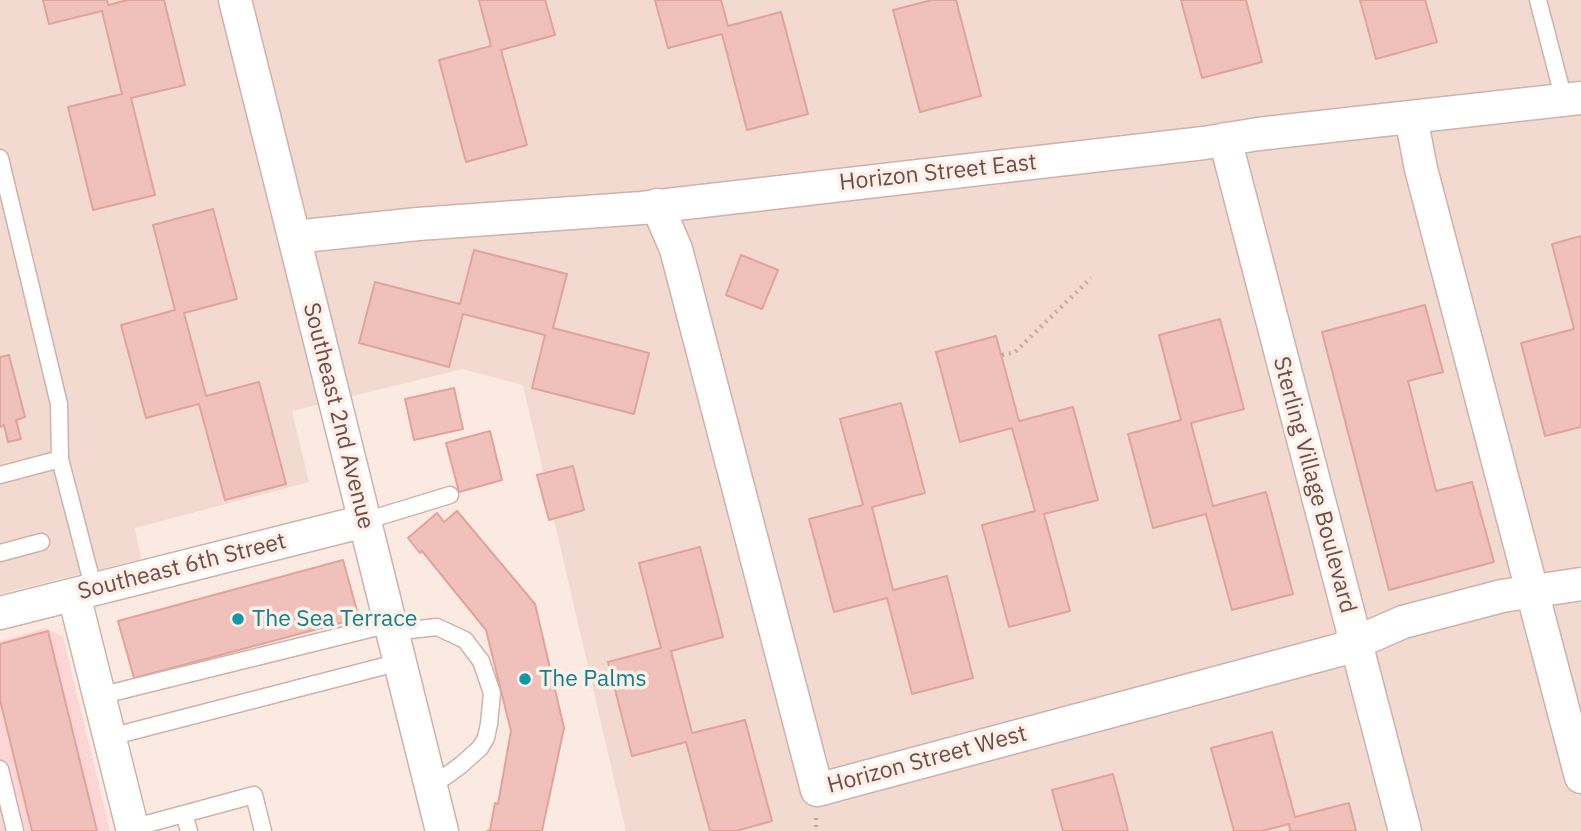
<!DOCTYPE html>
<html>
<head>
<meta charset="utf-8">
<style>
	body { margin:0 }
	canvas { display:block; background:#fbeae1 }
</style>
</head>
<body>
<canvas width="1581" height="831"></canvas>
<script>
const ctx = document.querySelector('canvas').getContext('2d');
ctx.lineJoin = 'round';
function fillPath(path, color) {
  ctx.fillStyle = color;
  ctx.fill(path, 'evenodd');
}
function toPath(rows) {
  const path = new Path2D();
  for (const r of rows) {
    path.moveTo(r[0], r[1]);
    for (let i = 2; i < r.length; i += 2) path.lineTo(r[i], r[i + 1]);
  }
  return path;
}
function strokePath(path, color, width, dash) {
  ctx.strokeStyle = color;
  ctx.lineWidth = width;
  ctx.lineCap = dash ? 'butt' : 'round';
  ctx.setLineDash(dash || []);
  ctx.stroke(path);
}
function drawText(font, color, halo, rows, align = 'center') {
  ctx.font = font + ' "IBM Plex Sans",sans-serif';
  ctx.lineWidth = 7;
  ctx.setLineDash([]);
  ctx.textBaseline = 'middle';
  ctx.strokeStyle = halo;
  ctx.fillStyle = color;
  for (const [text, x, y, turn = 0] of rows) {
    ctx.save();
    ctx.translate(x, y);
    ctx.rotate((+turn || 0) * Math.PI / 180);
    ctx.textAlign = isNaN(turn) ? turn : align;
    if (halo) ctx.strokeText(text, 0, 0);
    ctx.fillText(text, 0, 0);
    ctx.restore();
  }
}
const residential = toPath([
	[0,0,1581,0,1581,831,626,831,523,385,462,369,292,411,309,482,135,528,141,559,0,594]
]);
const commercial = toPath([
	[46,628,63,637,110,831,0,831,0,641]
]);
const building = toPath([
	[43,0,107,0,108,5,128,0,164,0,185,85,131,98,155,195,93,210,68,107,122,94,102,11,49,24,43,0],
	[479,0,545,0,555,35,501,50,527,145,466,162,439,60,491,46,479,0],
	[655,0,721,0,728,26,781,12,808,114,747,130,722,34,668,48,655,0],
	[932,0,956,0,981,96,920,112,893,10,932,0],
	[1181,0,1246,0,1262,62,1202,78,1181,0],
	[1360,0,1425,0,1437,42,1376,59,1360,0],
	[213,209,237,299,184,313,206,396,259,382,286,484,225,500,199,404,146,418,121,325,175,310,153,225,213,209],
	[1581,236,1581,427,1545,436,1521,343,1574,329,1552,244,1581,236],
	[474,250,567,274,553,328,649,353,634,414,532,388,545,335,463,314,449,367,359,343,375,282,460,304,474,250],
	[741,255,778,270,762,309,726,295,741,255],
	[1425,305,1443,372,1408,381,1436,491,1472,482,1494,562,1389,590,1322,332,1425,305],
	[1220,319,1244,409,1191,423,1213,506,1266,492,1293,594,1232,610,1206,514,1153,528,1128,434,1181,420,1159,335,1220,319],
	[996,336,1019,421,1073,407,1098,500,1044,514,1070,611,1009,627,982,525,1035,511,1012,428,960,442,936,352,996,336],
	[9,355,25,417,16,420,21,439,8,442,4,425,0,427,0,357,9,355],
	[454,388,463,429,414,440,405,399,454,388],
	[901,403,925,493,872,507,893,590,947,576,973,678,912,694,887,598,834,612,809,519,863,505,840,419,901,403],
	[490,431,502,480,459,492,446,443,490,431],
	[573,466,584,510,549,520,537,475,573,466],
	[457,511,535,604,564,728,542,831,487,831,490,830,495,803,498,804,511,731,486,630,422,551,420,553,408,538,437,513,444,522,457,511],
	[700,547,723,637,671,651,692,733,745,720,772,821,736,831,710,831,686,742,632,756,608,662,661,648,639,563,700,547],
	[343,560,359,618,134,678,118,621,343,560],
	[48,631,97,831,32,831,0,700,0,644,48,631],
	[1272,732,1295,817,1349,803,1356,831,1290,831,1289,824,1262,831,1234,831,1211,748,1272,732],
	[1113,774,1128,831,1063,831,1052,790,1113,774]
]);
const path = toPath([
	[1002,355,1015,352,1091,278],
	[816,818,816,831]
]);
const lane = toPath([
	[1538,0,1564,100],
	[0,158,59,404,60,459],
	[0,475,60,459,94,590],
	[365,521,450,495],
	[0,553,41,542],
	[392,632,437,627,465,640,481,661,492,693,489,724,486,738,480,748,461,765,431,787],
	[99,696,390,624],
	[110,737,400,662],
	[0,769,15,831],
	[184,814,189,831],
	[132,828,254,795,263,831]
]);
const street = toPath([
	[235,0,442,831],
	[1411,117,1421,169,1581,777],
	[1225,139,1405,831],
	[657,205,676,249,817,790,1339,650,1403,622,1502,596,1581,584],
	[294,237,418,224,642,208,1204,143,1258,134,1581,98],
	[74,595,133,831],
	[0,613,365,521]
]);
const markers = [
	[238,619,7,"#0f9aa8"],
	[525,679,7,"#0f9aa8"]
];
const streetNames = [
	["Horizon Street East",938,173,-6],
	["Southeast 2nd Avenue",338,416,76],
	["Sterling Village Boulevard",1314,485,75],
	["Southeast 6th Street",182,567,-14],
	["Horizon Street West",927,760,-15]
];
const cultureNames = [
	["The Sea Terrace",252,619],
	["The Palms",539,679]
];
fillPath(residential, '#f2dad0');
fillPath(commercial, '#fbd6d5');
fillPath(building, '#f0c1ba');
strokePath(building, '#e2a39b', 2);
strokePath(lane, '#ceb2ab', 19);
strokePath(street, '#ceb2ab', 35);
strokePath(path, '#d4a49d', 4.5, [2, 5]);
strokePath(lane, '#fff', 16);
strokePath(street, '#fff', 32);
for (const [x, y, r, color] of markers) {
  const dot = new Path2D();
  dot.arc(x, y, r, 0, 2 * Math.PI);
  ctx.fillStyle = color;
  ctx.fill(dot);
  strokePath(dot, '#feefe7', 2.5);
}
drawText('23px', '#714d49', '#feefe7', streetNames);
drawText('23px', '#0d838f', '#feefe7', cultureNames, 'left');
</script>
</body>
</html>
